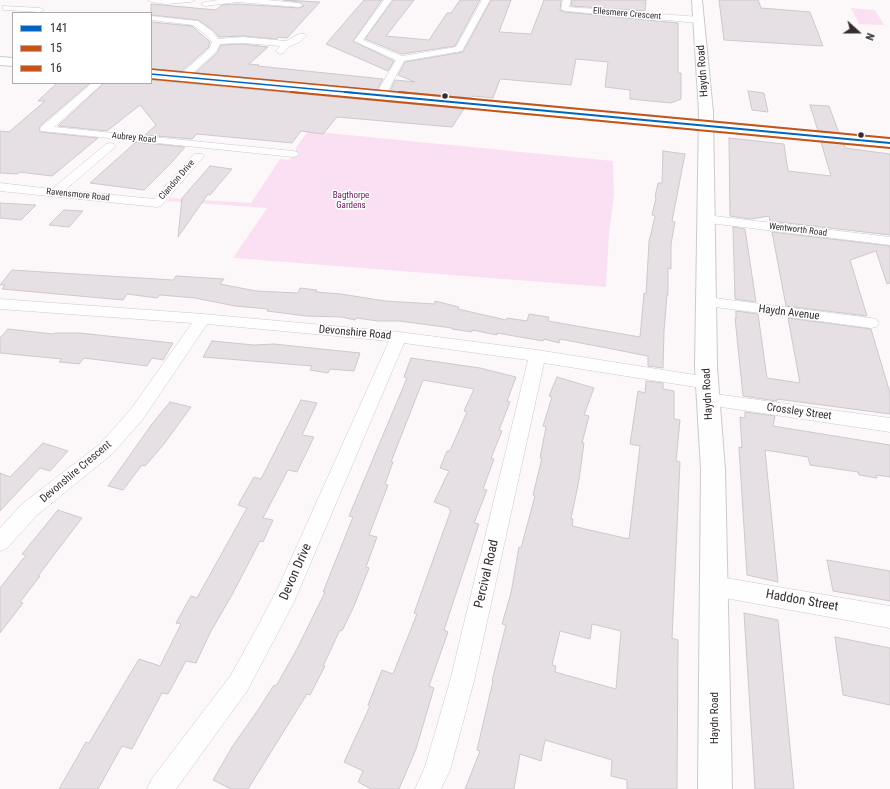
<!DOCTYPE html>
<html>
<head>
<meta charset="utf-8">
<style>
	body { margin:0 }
	#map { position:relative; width:890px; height:789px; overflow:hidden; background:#fcf8fa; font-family:"Roboto Condensed",sans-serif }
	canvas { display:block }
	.legend { position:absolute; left:12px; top:12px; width:140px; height:72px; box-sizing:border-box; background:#fff; border:1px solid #adabad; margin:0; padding:5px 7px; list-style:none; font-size:12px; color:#332c31 }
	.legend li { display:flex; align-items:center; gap:8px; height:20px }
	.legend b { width:20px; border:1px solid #adabad }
	.north { position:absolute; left:838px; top:12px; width:40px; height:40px; -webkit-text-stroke:3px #fff; paint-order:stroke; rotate:111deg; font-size:11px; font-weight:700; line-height:16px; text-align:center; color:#332c31 }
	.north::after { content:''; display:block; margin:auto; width:14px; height:18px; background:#332c31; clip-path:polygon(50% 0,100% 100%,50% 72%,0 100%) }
</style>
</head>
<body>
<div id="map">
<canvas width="890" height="789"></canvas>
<ul class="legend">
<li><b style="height:5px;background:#0065bd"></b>141</li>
<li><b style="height:5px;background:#c45417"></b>15</li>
<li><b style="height:5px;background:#c45417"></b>16</li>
</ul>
<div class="north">N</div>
</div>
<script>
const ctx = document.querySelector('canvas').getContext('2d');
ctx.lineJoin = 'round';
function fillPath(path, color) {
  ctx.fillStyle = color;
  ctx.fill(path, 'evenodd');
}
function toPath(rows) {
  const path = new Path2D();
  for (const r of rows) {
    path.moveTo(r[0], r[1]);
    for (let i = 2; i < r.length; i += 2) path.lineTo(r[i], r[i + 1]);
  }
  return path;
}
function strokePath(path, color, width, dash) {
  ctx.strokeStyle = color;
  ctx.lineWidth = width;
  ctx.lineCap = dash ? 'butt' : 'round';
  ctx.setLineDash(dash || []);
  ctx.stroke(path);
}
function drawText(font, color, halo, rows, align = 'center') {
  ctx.font = font + ' "Roboto Condensed",sans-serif';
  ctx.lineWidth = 3;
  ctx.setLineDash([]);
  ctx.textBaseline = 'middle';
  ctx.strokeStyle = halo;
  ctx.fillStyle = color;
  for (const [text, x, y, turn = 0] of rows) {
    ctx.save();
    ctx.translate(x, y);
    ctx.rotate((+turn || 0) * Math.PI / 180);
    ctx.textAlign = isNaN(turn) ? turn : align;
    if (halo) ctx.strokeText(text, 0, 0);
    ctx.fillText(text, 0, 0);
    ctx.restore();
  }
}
const green = toPath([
	[851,8,875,10,884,25,859,24],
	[308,131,613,161,614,194,609,234,606,287,233,258,267,208,167,201,170,198,251,203,280,159,289,160,297,149,295,149]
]);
const building = toPath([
	[283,0,320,2,287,38,278,37,277,39,243,36,219,37,213,30,198,20,151,15,151,4,216,10,222,5,237,4,299,8,304,6,299,2,283,0],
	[364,0,382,0,353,41,394,61,388,71,326,44,364,0],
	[393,0,414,0,386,36,429,40,447,13,451,13,460,0,480,0,455,46,402,54,365,39,393,0],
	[491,0,511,0,499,32,531,34,544,0,561,0,560,10,565,12,678,23,678,73,681,73,681,99,671,103,630,99,630,90,605,87,608,62,576,59,571,85,500,79,493,98,473,96,471,98,390,91,395,80,415,82,398,75,405,62,463,52,491,0],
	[572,0,646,0,645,11,571,6,572,0],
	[719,0,758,0,761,8,810,12,823,46,724,40,719,0],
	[151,22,192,26,210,42,208,48,182,71,151,69,151,22],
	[243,44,268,47,249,64,259,65,258,66,383,79,377,90,195,73,217,53,221,45,243,44],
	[151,80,464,109,452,127,337,117,323,134,301,131,292,143,197,134,192,139,145,135,156,125,140,105,107,131,58,126,104,83,151,83,151,80],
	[57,83,90,83,40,126,39,128,40,132,98,138,52,176,19,172,18,174,0,173,0,131,9,132,45,101,38,101,57,83],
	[748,91,764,93,768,112,752,110,748,91],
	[810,105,829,106,839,133,818,131,810,105],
	[729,138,784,144,788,171,831,176,821,142,844,144,845,148,890,154,890,235,770,221,769,216,751,219,730,216,729,138],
	[136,142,185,147,172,162,144,190,90,183,136,142],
	[663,151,685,154,672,221,675,222,671,244,671,269,668,268,668,295,667,295,664,331,663,368,648,366,648,356,560,339,559,343,544,339,543,341,497,333,497,335,472,330,472,332,452,329,452,328,399,321,378,321,356,318,355,320,341,317,306,316,267,311,268,309,235,306,195,298,160,295,157,298,127,294,123,300,2,289,5,285,0,285,12,270,173,280,176,276,224,279,220,284,256,291,298,293,300,288,317,290,316,292,341,294,385,301,435,304,435,301,459,307,458,309,506,320,507,318,527,321,529,314,549,317,548,321,640,337,644,293,646,294,649,242,655,216,652,215,656,198,655,197,658,183,662,183,663,151],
	[210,166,232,169,210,195,208,194,178,237,182,198,210,166],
	[0,203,36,205,21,220,0,218,0,203],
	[64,210,83,211,69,227,49,225,64,210],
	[733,227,745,229,756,302,735,299,733,227],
	[772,232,890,246,890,283,887,284,876,251,850,260,867,316,786,306,772,232],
	[736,311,758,314,767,378,800,383,788,318,871,329,890,393,890,414,777,399,777,401,743,396,735,318,736,319,736,311],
	[8,329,53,334,55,333,80,333,173,343,163,360,152,358,147,366,84,358,79,364,59,362,62,359,0,353,0,338,8,329],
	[212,341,254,345,274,344,360,353,354,371,330,369,328,373,310,370,312,366,203,357,212,341],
	[411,358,480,368,516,377,507,401,510,402,499,430,502,431,491,458,494,459,483,489,487,490,474,523,479,524,444,630,448,632,429,686,434,688,416,749,399,789,371,789,358,782,363,771,344,762,370,706,368,705,382,670,393,674,417,614,414,613,451,510,449,510,450,508,434,502,449,471,440,468,447,451,450,451,467,412,464,411,474,389,423,380,391,462,393,462,385,484,388,485,369,535,377,537,366,567,369,568,354,606,342,631,340,630,323,666,325,666,310,695,307,694,248,789,231,789,213,780,232,747,258,710,274,685,276,686,297,649,325,592,323,592,353,517,349,516,407,378,404,377,411,358],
	[557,377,594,388,584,415,589,416,582,443,584,443,579,480,571,519,573,519,572,526,629,539,640,446,630,444,638,391,645,393,646,381,663,383,663,389,674,391,674,419,680,420,676,461,680,462,672,638,678,640,677,789,627,789,627,780,611,776,612,760,545,740,541,761,520,754,514,789,465,789,480,751,477,750,493,681,492,681,506,625,502,624,511,593,519,547,521,548,535,496,533,495,542,458,540,458,546,427,543,426,552,397,549,396,557,377],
	[592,624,621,631,616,689,555,672,556,666,552,665,560,631,590,639,592,624],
	[301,400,317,403,302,435,314,437,297,472,288,470,263,518,273,520,263,542,260,541,233,593,210,633,196,663,186,661,168,694,162,693,132,749,122,746,98,789,59,789,86,742,89,743,139,659,160,666,181,624,176,623,191,596,197,598,247,508,238,505,254,477,261,479,301,400],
	[170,402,191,407,164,444,145,466,142,465,123,490,108,486,152,424,170,402],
	[745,412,775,416,773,426,890,445,890,477,876,475,877,478,859,475,858,472,810,465,808,457,765,450,778,582,747,575,739,447,742,448,740,417,745,418,745,412],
	[43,443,68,451,50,471,40,468,0,511,0,473,10,477,43,443],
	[58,510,82,518,38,576,40,576,20,602,23,603,0,633,0,588,26,555,22,554,58,510],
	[827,560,890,571,890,601,833,591,827,560],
	[744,613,778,620,794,789,755,789,744,613],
	[835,637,890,648,890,705,843,695,835,637]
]);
const minor = toPath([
	[148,0,195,0,191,2,166,4,152,2,148,0],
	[218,0,267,0,299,3,303,5,299,7,237,2,205,6,201,4,205,2,218,0],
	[384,0,392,0,363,40,402,56,456,47,482,0,490,0,462,51,404,61,385,96,380,99,375,96,396,60,354,41,384,0],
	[563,0,571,0,569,7,699,17,703,20,699,23,565,11,561,9,563,0],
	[3,6,40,8,44,10,40,12,6,10,3,10,3,6],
	[151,16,198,21,212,31,218,39,243,37,286,41,299,34,305,34,306,36,300,42,290,46,283,53,280,54,275,51,280,46,243,43,220,44,216,52,186,79,183,80,180,79,178,77,180,75,209,49,212,42,206,35,193,25,151,20,151,16],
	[92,83,103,83,54,127,293,151,297,152,299,154,297,156,293,157,41,131,40,129,41,127,92,83],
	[110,143,114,144,116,146,114,148,65,190,154,199,194,154,202,154,204,156,161,206,157,207,0,191,0,183,52,189,106,144,110,143],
	[706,215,890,237,890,245,701,222,700,219,701,216,706,215],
	[706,297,871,318,876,319,879,323,876,327,871,328,701,305,699,302,701,299,706,297],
	[0,299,203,314,399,332,537,350,708,377,714,379,716,383,714,387,708,389,544,363,474,681,450,770,441,789,415,789,425,767,450,681,528,360,404,343,294,602,247,691,176,789,147,789,151,780,231,675,258,626,278,588,389,341,207,324,143,419,112,454,36,516,7,548,0,551,0,528,22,504,100,444,131,409,192,323,0,309,0,299],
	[708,393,890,418,890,432,708,405,702,404,699,399,702,394,708,393],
	[714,576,890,606,890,628,714,596,706,593,703,586,706,579,714,576]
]);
const tertiary = toPath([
	[692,0,702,0,713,112,717,367,725,470,732,789,698,789,701,470,695,367,699,112,692,0]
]);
const primary = toPath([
	[0,57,13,58,13,66,0,65,0,57],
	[151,70,890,139,890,147,151,78,151,70]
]);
const bus1Far1 = toPath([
	[151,74,356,93]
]);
const bus1 = toPath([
	[345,92,890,143]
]);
const bus2Far1 = toPath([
	[151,79,302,93]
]);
const bus2 = toPath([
	[291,92,890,148]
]);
const bus3Far1 = toPath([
	[151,69,409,93]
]);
const bus3 = toPath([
	[399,92,890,138]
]);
const markers = [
	[445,96,3.5,"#332c31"],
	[861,135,3.5,"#332c31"]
];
const farStreetnames = [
	["Ellesmere Crescent",627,14,5],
	["Aubrey Road",134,138,6],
	["Clandon Drive",177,180,-49],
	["Ravensmore Road",78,195,6],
	["Wentworth Road",798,230,7]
];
const farParknames = [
	["Bagthorpe",351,196],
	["Gardens",351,206]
];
const streetNames = [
	["Haydn Road",703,71,-94],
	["Haydn Avenue",789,313,7],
	["Devonshire Road",355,333,5],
	["Haydn Road",708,394,-93],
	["Crossley Street",799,412,8],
	["Devonshire Crescent",76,472,-40],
	["Haydn Road",715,718,-90]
];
const nearStreetnames = [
	["Devon Drive",296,572,-66],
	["Percival Road",487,574,-77],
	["Haddon Street",802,601,10]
];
fillPath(green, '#fae0f2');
fillPath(building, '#e6e0e4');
strokePath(building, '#cdc8cb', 1);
strokePath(minor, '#cec9cc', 1);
strokePath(tertiary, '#cec9cc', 2);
strokePath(primary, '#cec9cc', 2);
fillPath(minor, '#fffefe');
fillPath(tertiary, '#fffefe');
fillPath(primary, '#fffefe');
strokePath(bus1Far1, '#0065bd', 1.5);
strokePath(bus1, '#0065bd', 2);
strokePath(bus2Far1, '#c45417', 1.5);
strokePath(bus2, '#c45417', 2);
strokePath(bus3Far1, '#c45417', 1.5);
strokePath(bus3, '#c45417', 2);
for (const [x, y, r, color] of markers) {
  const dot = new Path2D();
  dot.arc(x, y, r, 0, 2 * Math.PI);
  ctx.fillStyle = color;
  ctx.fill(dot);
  strokePath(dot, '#fff', 1.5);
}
drawText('9px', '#332c31', '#fff', farStreetnames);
drawText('9px', '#641256', '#fff', farParknames);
drawText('11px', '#332c31', '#fff', streetNames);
drawText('13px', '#332c31', '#fff', nearStreetnames);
</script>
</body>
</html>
